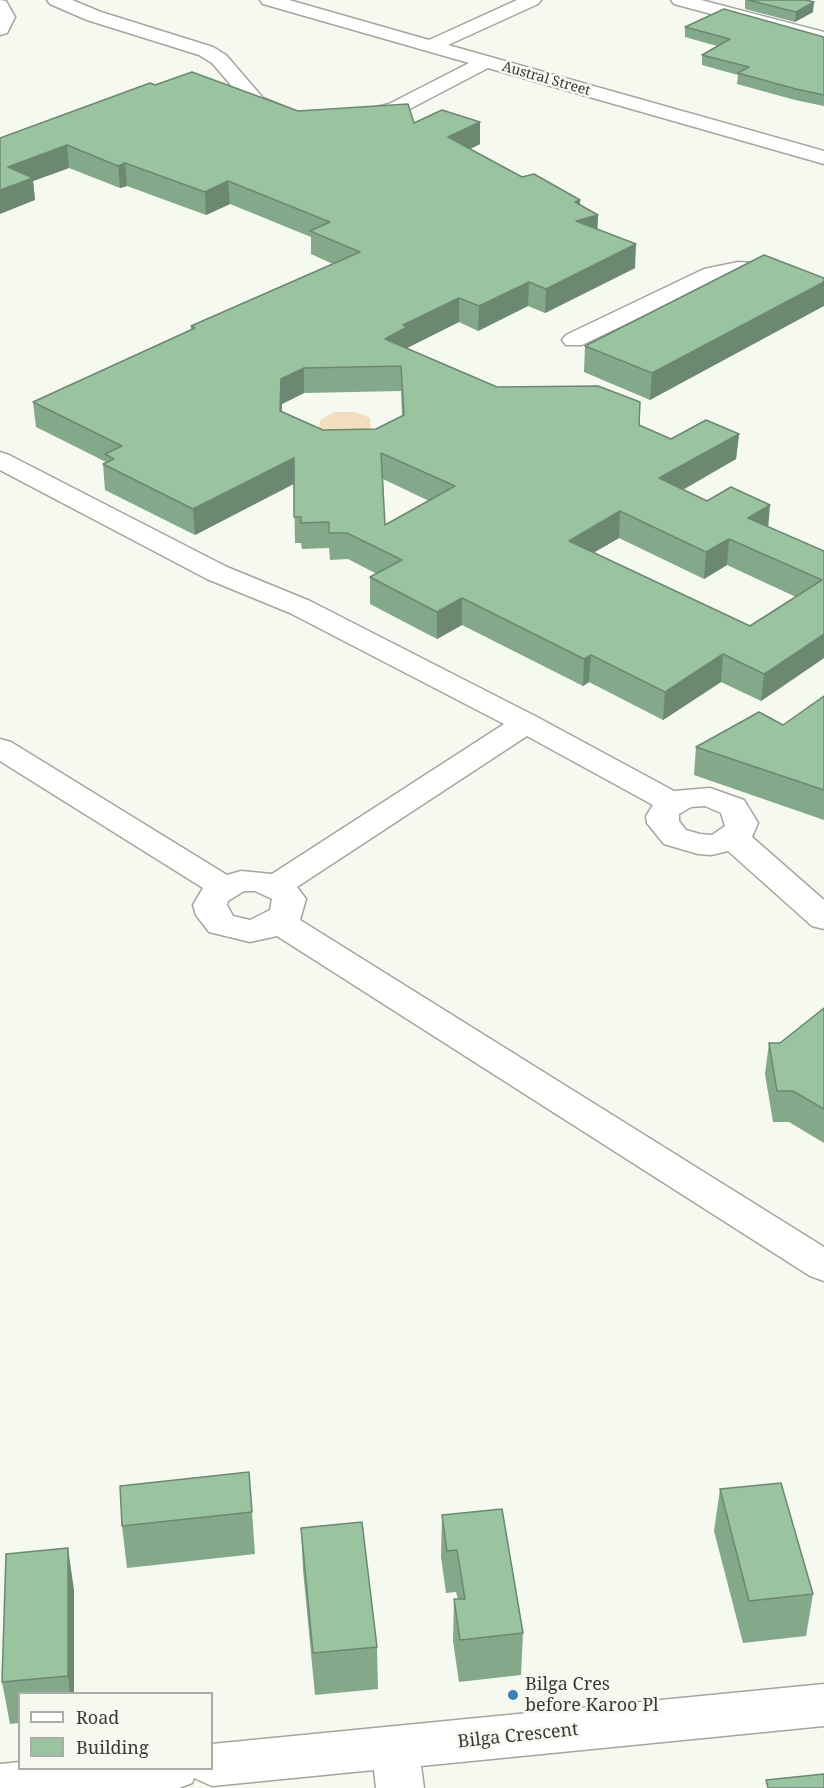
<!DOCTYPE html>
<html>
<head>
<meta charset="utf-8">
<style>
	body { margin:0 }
	#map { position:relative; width:824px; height:1788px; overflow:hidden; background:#f5f9f0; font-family:"Noto Serif",serif }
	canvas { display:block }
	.legend { position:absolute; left:18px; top:1692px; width:195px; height:78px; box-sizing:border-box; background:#f5f9f0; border:2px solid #a9ada6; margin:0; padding:8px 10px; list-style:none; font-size:18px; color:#383a36 }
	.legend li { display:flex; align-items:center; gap:12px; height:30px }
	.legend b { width:30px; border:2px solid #a9ada6 }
</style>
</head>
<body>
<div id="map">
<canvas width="824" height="1788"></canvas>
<ul class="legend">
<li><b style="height:8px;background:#fff"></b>Road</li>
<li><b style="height:16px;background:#9ac3a0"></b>Building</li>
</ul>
</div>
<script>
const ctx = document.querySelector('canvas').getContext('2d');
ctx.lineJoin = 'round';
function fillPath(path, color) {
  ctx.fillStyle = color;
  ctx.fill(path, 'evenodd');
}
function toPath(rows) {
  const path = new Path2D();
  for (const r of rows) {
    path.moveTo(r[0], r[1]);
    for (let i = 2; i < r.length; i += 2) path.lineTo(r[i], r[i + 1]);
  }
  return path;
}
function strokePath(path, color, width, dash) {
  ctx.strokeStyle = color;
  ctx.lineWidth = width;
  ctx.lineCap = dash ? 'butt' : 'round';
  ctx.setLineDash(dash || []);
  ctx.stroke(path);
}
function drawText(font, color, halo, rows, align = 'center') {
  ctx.font = font + ' "Noto Serif",serif';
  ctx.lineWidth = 5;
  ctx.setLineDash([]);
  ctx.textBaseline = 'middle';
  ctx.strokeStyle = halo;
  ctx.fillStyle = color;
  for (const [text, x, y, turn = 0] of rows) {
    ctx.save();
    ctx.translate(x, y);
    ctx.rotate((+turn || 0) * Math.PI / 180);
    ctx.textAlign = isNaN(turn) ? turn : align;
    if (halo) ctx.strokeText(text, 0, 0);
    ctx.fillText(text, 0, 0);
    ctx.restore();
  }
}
const green = toPath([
	[334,412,356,412,370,418,371,428,357,436,319,430,320,420]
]);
const minor = toPath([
	[0,0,6,1,15,17,7,33,0,35,0,0],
	[47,0,72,0,101,12,213,47,226,55,263,98,290,109,293,113,290,117,283,119,249,106,212,63,199,55,87,20,50,4,47,0],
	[260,0,289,0,429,40,517,0,541,0,538,4,448,45,824,151,824,164,488,68,402,113,361,122,354,120,351,116,354,112,389,104,469,63,263,4,260,0],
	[671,0,701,0,824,32,824,44,674,4,671,0],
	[738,262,766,264,824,284,824,299,756,276,738,276,718,280,582,345,566,345,562,340,566,335,704,269,738,262],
	[0,452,9,455,227,567,310,601,537,717,674,791,710,788,744,800,758,823,752,837,824,900,824,929,812,926,728,851,711,855,698,854,664,844,647,823,646,816,653,805,527,736,297,887,306,899,300,920,824,1247,824,1281,810,1276,277,936,250,942,209,932,196,915,193,905,203,888,0,761,0,739,11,742,227,875,241,871,272,874,504,724,290,613,207,579,0,470,0,452],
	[705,806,721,813,725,826,712,835,700,834,686,830,679,821,679,814,691,807,705,806],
	[244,891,255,891,272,899,270,910,250,920,233,916,227,905,228,901,244,891],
	[824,1684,824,1726,421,1766,424,1788,376,1788,374,1770,212,1786,194,1778,192,1783,179,1788,0,1788,0,1764,20,1762,20,1768,212,1768,212,1744,824,1684]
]);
const wall = toPath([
	[745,0,806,0,813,12,795,22,745,9],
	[685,27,824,37,824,106,795,100,737,84,738,75,702,65,702,55,717,46,685,37],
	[155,85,298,111,414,123,480,122,480,144,470,149,522,177,580,200,580,205,598,215,597,229,635,268,545,313,528,306,478,331,459,322,407,348,497,387,639,425,671,439,739,434,736,459,683,490,707,501,824,551,824,658,761,701,721,682,663,720,589,682,583,686,462,625,437,639,370,604,370,577,377,574,348,559,330,560,329,548,302,549,301,543,295,543,294,484,195,535,105,490,103,464,106,462,36,427,33,402,191,330,191,326,333,264,311,254,311,237,230,204,206,215,127,186,120,188,69,168,33,181,35,200,0,138],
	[401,391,402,416,376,429,323,430,282,411,282,404,304,393],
	[383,479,429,501,385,525],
	[619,538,704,579,727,565,796,597,750,626,593,553],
	[824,278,650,400,584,372,585,346],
	[824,696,824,820,694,775,696,747,783,725],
	[824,1008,824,1143,789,1122,773,1122,765,1074,769,1043,780,1043],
	[720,1489,813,1594,806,1636,743,1643,714,1531],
	[252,1512,255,1554,127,1568,122,1526],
	[442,1515,523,1633,521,1675,459,1682,453,1641,454,1599,458,1599,456,1592,446,1593,441,1557],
	[301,1528,377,1647,378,1689,315,1695,303,1570],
	[74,1590,74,1694,20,1694,20,1723,10,1724,2,1682]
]);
const shadedWall = toPath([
	[814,2,813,12,795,22,796,12],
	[480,122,480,144,448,160,448,137],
	[67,145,69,168,33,181,35,200,0,214,0,190,8,167],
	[125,163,127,186,120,188,118,166],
	[228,181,230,204,206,215,205,192],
	[580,200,579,220,598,215,597,238,575,244,575,202],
	[636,244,635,268,545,313,546,289],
	[529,282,528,306,478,331,479,306],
	[824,282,824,306,650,400,652,373],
	[459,298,459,322,407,348,385,339,403,325],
	[304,368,304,393,282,404,281,436,280,411,281,379],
	[739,434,736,459,657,504,659,478],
	[294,458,295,483,195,535,193,509],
	[770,505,768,531,748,518],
	[620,511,619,538,567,568,569,541],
	[729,539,727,565,704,579,706,552],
	[462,598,462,625,437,639,437,612],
	[824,634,824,658,761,701,764,674],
	[723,654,721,682,663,720,665,692],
	[591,655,589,682,583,686,584,659],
	[68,1548,74,1590,74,1694,70,1694,68,1676]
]);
const building = toPath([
	[748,0,806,0,814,2,796,12,748,0],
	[724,9,824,37,824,95,796,89,738,73,749,67,702,55,730,39,685,27,724,9],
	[192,72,298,111,408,104,414,123,442,110,480,122,448,137,522,177,534,174,580,200,575,202,598,215,576,221,636,244,546,289,529,282,479,306,459,298,403,325,407,327,385,339,497,387,598,386,640,402,639,425,671,439,706,420,739,434,659,478,707,501,731,487,770,505,748,518,824,551,824,634,764,674,723,654,665,692,591,655,584,659,462,598,437,612,370,577,402,560,347,533,329,533,329,522,301,523,301,517,294,517,294,458,193,509,103,464,114,459,105,454,122,446,33,402,195,328,191,326,360,252,310,231,330,222,228,181,205,192,125,163,118,166,67,145,8,167,33,178,0,190,0,138,150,83,155,85,192,72],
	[401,366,404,415,376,429,323,430,280,411,281,379,304,368,401,366],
	[381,453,455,486,385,525,381,453],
	[620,511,706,552,729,539,822,580,750,626,569,541,620,511],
	[764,255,824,278,824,282,652,373,585,346,764,255],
	[824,696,824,790,696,747,759,712,783,725,824,696],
	[824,1008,824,1109,793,1091,777,1091,769,1043,780,1043,824,1008],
	[249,1472,252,1512,122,1526,120,1486,249,1472],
	[781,1483,813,1594,749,1601,720,1489,781,1483],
	[502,1509,523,1633,460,1640,454,1599,465,1599,457,1550,447,1551,442,1515,502,1509],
	[362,1522,377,1647,313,1653,301,1528,362,1522],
	[68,1548,68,1676,2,1682,6,1554,68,1548],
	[824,1774,824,1788,768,1788,766,1780,824,1774]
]);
const markers = [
	[513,1695,6,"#3982b6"]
];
const farStreetnames = [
	["Austral Street",546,79,16]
];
const nearPoinames = [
	["Bilga Cres",525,1685],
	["before Karoo Pl",525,1706]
];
const nearStreetnames = [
	["Bilga Crescent",518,1736,-6]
];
fillPath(green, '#f2debf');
strokePath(minor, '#a2a69e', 3);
fillPath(minor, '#fff');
fillPath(wall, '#84a88a');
fillPath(shadedWall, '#6c8870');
fillPath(building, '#9ac3a0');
strokePath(building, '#6c8870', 1.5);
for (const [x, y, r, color] of markers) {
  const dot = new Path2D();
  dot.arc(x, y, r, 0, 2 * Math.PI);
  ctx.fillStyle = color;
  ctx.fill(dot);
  strokePath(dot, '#f5f9f0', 2);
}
drawText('14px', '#383a36', '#f5f9f0', farStreetnames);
drawText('18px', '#383a36', '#f5f9f0', nearPoinames, 'left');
drawText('18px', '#383a36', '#f5f9f0', nearStreetnames);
</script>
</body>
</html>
